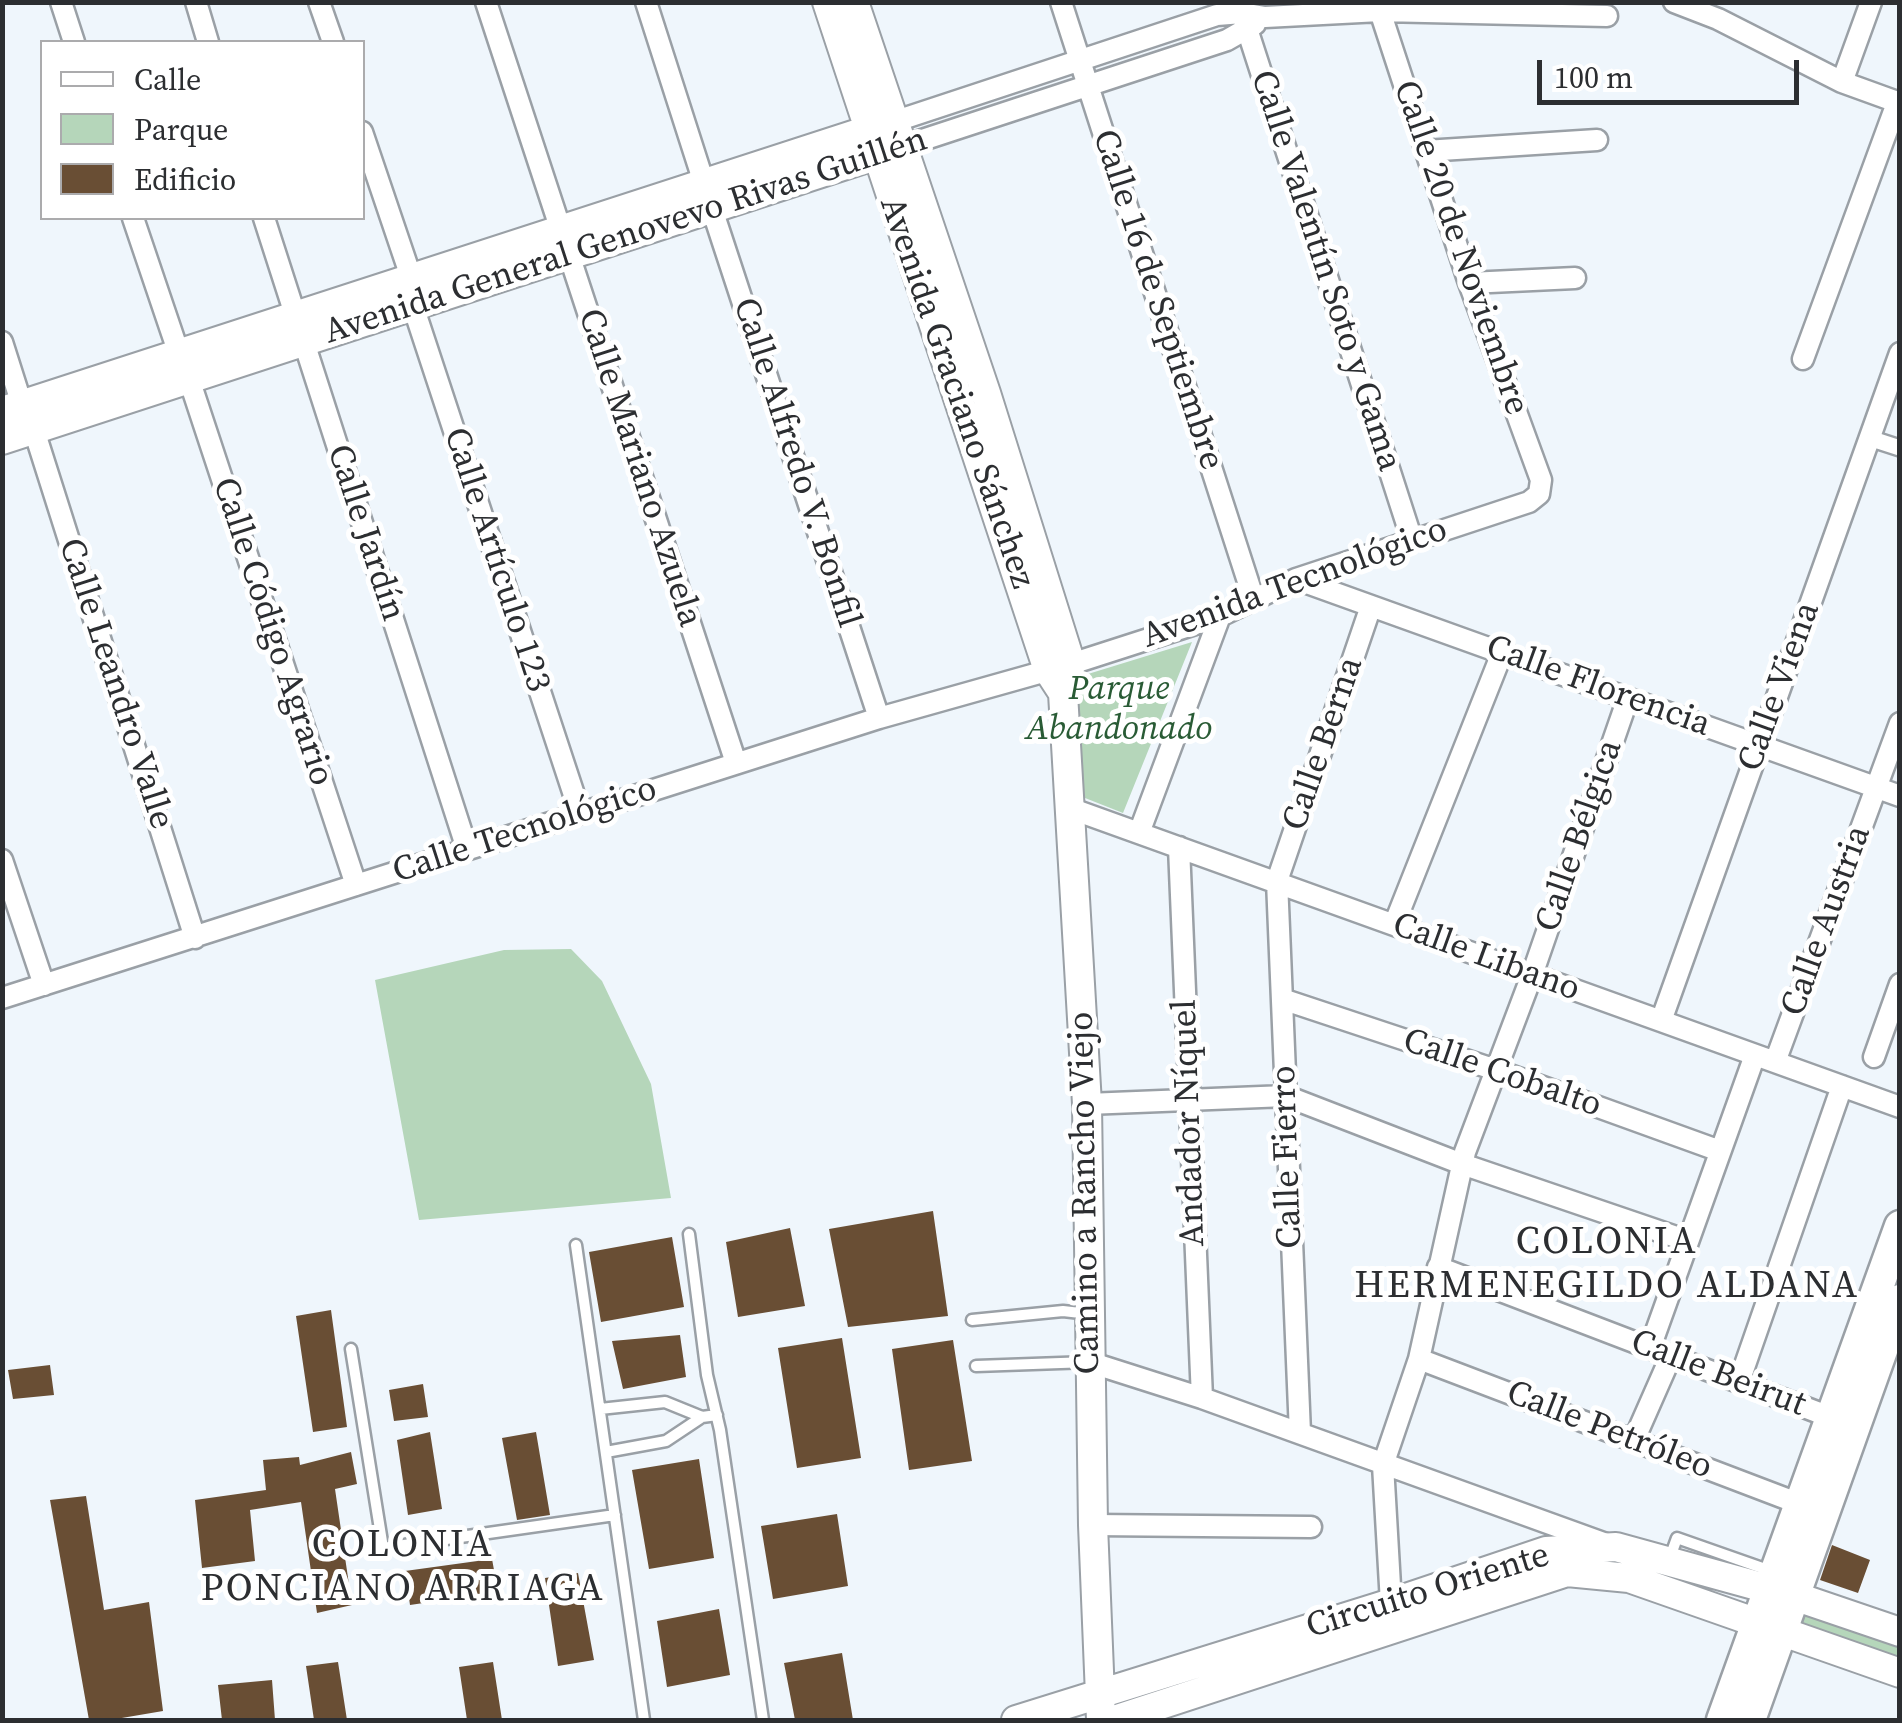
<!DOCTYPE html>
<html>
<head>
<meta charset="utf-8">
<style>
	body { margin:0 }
	#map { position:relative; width:1902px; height:1723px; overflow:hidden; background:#eff6fc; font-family:"Source Serif 4",serif }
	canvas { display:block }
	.frame { position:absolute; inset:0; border:5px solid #2c2e31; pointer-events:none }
	.legend { position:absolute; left:40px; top:40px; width:325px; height:180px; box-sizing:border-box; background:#fff; border:2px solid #ababad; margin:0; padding:12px 18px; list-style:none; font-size:30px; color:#2c2e31 }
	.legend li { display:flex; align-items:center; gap:20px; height:50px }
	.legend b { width:50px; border:2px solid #ababad }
	.scale { position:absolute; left:1537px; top:60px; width:262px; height:45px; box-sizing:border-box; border:5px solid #2c2e31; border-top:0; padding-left:12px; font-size:30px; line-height:35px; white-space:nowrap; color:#2c2e31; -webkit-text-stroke:8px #fff; paint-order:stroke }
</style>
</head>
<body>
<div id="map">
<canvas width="1902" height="1723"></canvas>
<div class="frame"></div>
<ul class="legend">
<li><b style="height:12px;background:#fff"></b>Calle</li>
<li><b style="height:28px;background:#b5d6ba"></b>Parque</li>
<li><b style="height:28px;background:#694e34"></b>Edificio</li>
</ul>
<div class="scale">100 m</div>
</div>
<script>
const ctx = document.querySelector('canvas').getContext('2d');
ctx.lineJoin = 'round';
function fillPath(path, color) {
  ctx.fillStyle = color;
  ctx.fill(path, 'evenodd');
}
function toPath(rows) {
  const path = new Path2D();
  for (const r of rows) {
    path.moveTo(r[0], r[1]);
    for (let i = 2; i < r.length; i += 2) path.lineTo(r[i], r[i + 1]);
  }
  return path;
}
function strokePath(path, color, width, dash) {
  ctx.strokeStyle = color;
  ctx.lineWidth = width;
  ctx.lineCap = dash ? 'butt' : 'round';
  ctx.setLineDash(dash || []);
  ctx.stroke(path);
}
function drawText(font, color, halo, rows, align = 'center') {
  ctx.font = font + ' "Source Serif 4",serif';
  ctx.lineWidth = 10;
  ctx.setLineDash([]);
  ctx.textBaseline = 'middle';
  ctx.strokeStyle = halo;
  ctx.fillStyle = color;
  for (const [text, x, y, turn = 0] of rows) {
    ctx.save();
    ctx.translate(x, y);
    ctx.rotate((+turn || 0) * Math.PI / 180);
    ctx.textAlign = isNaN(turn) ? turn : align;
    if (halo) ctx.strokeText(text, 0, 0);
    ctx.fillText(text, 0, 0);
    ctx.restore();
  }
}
const green = toPath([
	[1192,642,1123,813,1080,796,1075,678],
	[571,949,602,981,651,1084,671,1198,419,1220,375,980,504,950],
	[1804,1600,1899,1633,1899,1664,1794,1628]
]);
const building = toPath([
	[933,1211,948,1316,848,1327,829,1229],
	[790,1228,805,1306,738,1317,726,1242],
	[672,1237,684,1307,601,1322,589,1252],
	[331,1310,347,1427,313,1432,296,1316],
	[680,1335,686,1377,623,1389,612,1341],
	[842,1338,861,1458,797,1468,778,1348],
	[953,1340,972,1461,909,1470,892,1349],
	[50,1365,54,1395,13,1399,8,1370],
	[423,1384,428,1417,394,1421,389,1390],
	[430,1432,442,1509,408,1515,397,1440],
	[536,1432,550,1515,517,1520,502,1438],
	[351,1452,357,1484,335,1489,352,1605,317,1613,301,1502,250,1510,255,1561,202,1568,195,1500,266,1490,263,1460,299,1457,300,1465],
	[699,1459,714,1558,649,1569,632,1470],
	[86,1496,104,1610,149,1602,163,1711,110,1720,89,1720,50,1500],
	[837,1514,848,1586,773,1599,761,1526],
	[1832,1545,1870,1560,1858,1593,1820,1580],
	[492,1559,498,1592,410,1605,405,1571],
	[578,1573,594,1660,558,1666,545,1578],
	[719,1609,730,1675,667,1687,657,1621],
	[842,1653,853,1720,795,1720,784,1663],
	[338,1662,347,1720,314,1720,306,1666],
	[493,1662,502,1720,467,1720,459,1667],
	[272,1680,275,1720,222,1720,218,1685]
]);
const service = toPath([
	[689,1234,707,1375,720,1430,763,1720],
	[576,1245,644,1720],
	[972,1320,1063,1311,1089,1314],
	[351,1349,383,1548,615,1515],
	[976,1366,1089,1362],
	[600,1409,665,1402,702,1417],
	[606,1452,666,1441,702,1417,717,1415],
	[1669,1560,1677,1538,1771,1571]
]);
const pedestrian = toPath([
	[1869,438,1900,448]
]);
const minor = toPath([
	[61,2,74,42],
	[196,2,208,42],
	[319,2,333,42],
	[486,2,736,763],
	[646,2,704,183],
	[1061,2,1253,597],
	[1674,2,1718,19,1842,82,1900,103],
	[1239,4,1412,540],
	[1842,82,1871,2],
	[893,122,1217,15,1242,13,1265,17,1380,11,1607,16],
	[362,132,411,277],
	[901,147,1227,40,1255,24],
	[1425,151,1597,140],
	[712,209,879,718],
	[133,218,179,354],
	[264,218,467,849],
	[1469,283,1575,278],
	[413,306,580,813],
	[2,342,22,405],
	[1803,359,1897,103],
	[189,379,356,885],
	[34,430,195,938],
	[1296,579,1900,796],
	[1072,809,1900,1107],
	[1139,833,1220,616],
	[1179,847,1202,1398],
	[2,860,44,985],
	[1394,925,1502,653],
	[2,998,879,718,1071,664,1220,616,1296,579,1529,502,1539,494,1541,480,1469,283,1377,2],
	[1282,999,1496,1070,1720,1151],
	[1661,1021,1900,353],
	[1874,1057,1900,984],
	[1775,1062,1900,723],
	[1087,1104,1286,1096,1462,1164,1688,1241],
	[1438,1267,1830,1417],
	[1650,1348,1755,1055],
	[1419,1359,1800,1504],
	[1089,1362,1202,1398,1606,1544],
	[1739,1382,1842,1086],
	[1300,1433,1277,881,1371,606],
	[1634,1440,1671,1356],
	[1093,1525,1311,1527],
	[1391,1603,1383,1465,1419,1359,1465,1152,1532,975,1628,698]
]);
const tertiary = toPath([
	[827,2,1048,670,1063,693],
	[854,2,986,393,1071,664,1063,693,1087,1104,1093,1525,1101,1720],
	[2,411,893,122],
	[2,440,901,147],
	[1016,1720,1391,1603,1546,1551,1616,1547,1794,1596,1900,1632],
	[1114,1720,1567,1572,1629,1578,1900,1673]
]);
const secondary = toPath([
	[1722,1720,1900,1226],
	[1750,1720,1900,1300]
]);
const streetNames = [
	["Avenida General Genovevo Rivas Guillén",626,237,-18],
	["Calle 20 de Noviembre",1460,248,71],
	["Calle Valentín Soto y Gama",1325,271,72],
	["Calle 16 de Septiembre",1157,300,72],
	["Avenida Graciano Sánchez",956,393,71],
	["Calle Alfredo V. Bonfil",796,463,72],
	["Calle Mariano Azuela",639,468,72],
	["Calle Jardín",365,533,72],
	["Calle Artículo 123",496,560,72],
	["Avenida Tecnológico",1295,584,-20],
	["Calle Código Agrario",272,632,72],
	["Calle Leandro Valle",115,684,72],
	["Calle Florencia",1598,687,20],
	["Calle Viena",1780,687,-70],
	["Calle Berna",1324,744,-71],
	["Calle Tecnológico",525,831,-18],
	["Calle Bélgica",1580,836,-71],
	["Calle Austria",1827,921,-70],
	["Calle Libano",1486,958,20],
	["Calle Cobalto",1502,1074,19],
	["Andador Níquel",1190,1123,-92],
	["Calle Fierro",1288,1157,-92],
	["Camino a Rancho Viejo",1086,1193,-91],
	["Calle Beirut",1718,1374,21],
	["Calle Petróleo",1609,1431,21],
	["Circuito Oriente",1428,1592,-17]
];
const parkNames = [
	["Parque",1119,690],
	["Abandonado",1119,730]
];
const neighbourhoodNames = [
	["COLONIA",1607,1243],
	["HERMENEGILDO ALDANA",1607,1287],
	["COLONIA",403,1546],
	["PONCIANO ARRIAGA",403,1590]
];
fillPath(green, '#b5d6ba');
fillPath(building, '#694e34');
strokePath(service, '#9aa0a6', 15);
strokePath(pedestrian, '#9aa0a6', 20);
strokePath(minor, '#9aa0a6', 25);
strokePath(tertiary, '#9aa0a6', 32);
strokePath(secondary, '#9aa0a6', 35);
strokePath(service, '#fff', 10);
strokePath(pedestrian, '#fff', 15);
strokePath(minor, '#fff', 20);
strokePath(tertiary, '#fff', 28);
strokePath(secondary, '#fff', 30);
drawText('35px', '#2c2e31', '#fff', streetNames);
drawText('italic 35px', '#295b35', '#fff', parkNames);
ctx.letterSpacing = '2.5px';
drawText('38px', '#2c2e31', '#fff', neighbourhoodNames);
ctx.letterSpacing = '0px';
</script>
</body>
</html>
